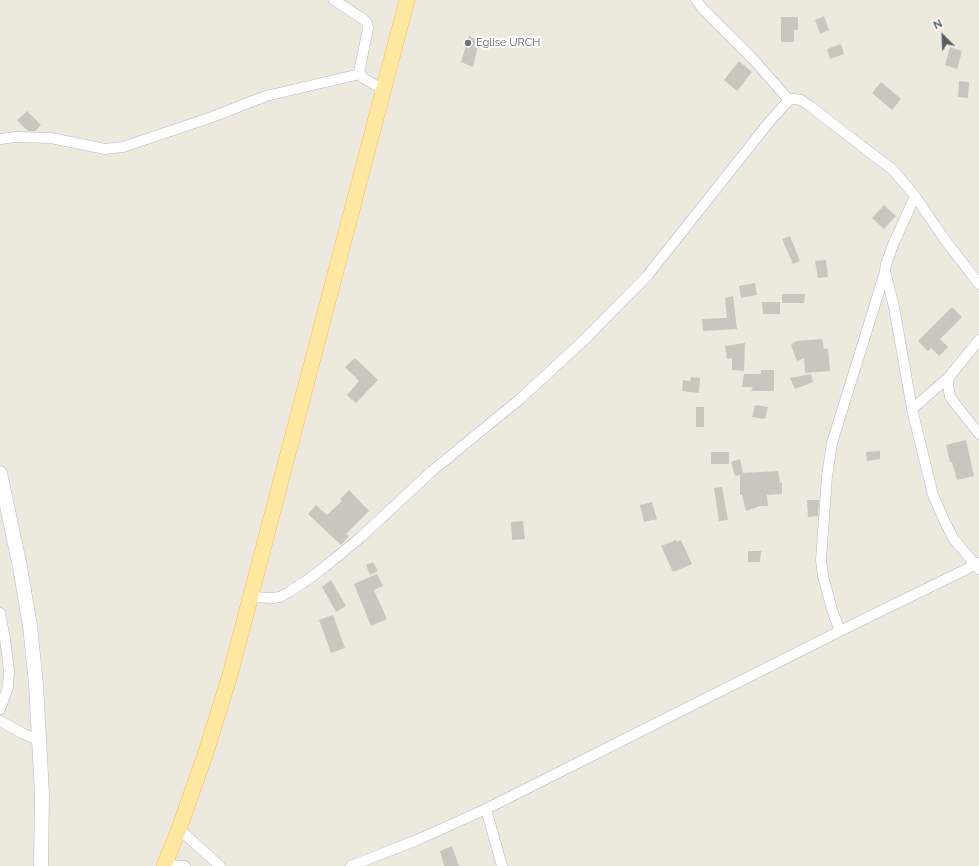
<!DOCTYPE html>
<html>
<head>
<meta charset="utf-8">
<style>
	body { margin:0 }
	#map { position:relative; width:979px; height:866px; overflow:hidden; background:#ede9df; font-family:Raleway,sans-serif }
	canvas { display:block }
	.north { position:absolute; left:923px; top:16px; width:40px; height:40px; -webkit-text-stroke:3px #fff; paint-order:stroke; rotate:336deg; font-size:11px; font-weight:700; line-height:16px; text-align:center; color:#585d62 }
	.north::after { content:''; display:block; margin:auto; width:14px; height:18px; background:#585d62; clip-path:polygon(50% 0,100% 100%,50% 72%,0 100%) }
</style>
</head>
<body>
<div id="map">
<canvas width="979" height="866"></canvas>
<div class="north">N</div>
</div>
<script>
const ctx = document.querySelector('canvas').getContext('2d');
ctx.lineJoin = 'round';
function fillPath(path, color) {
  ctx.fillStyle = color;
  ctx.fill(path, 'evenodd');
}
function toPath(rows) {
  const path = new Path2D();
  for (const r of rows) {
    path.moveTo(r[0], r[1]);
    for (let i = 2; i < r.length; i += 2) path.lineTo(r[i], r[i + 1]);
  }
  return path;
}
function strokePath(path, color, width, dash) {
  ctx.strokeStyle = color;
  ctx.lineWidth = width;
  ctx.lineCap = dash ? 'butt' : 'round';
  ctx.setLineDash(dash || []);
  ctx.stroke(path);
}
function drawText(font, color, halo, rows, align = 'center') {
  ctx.font = font + ' Raleway,sans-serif';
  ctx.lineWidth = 4;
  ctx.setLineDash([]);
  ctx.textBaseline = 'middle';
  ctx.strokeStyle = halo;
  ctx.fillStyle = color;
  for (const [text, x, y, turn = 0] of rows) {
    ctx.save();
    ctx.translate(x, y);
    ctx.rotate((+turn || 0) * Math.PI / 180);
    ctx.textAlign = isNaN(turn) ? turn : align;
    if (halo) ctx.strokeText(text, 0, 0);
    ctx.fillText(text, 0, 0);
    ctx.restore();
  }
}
const building = toPath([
	[824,16,829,30,820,34,815,20],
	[781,17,798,17,798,30,794,30,794,42,781,42],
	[469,36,479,41,473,67,461,62],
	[841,44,844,54,830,59,827,49],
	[950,47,962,51,957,69,945,65],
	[739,61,752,72,737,91,724,80],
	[959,81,969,82,968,98,958,97],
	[881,82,901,99,892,110,872,93],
	[27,111,41,125,35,131,28,131,17,120],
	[884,205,896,216,884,229,872,218],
	[790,236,800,261,793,264,782,239],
	[826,260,828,277,818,278,815,261],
	[755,283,757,295,741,298,739,286],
	[782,294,805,294,804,303,782,303],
	[733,296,737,329,703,331,702,319,727,318,725,298],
	[762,302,780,302,780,314,763,314],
	[952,307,962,317,940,339,948,347,939,356,931,348,928,351,918,341],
	[822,339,824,349,828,349,830,371,805,373,804,358,797,361,791,345,795,342,796,341],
	[745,343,744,371,732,370,732,358,727,359,725,346],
	[355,358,378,380,356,403,347,395,359,381,345,367],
	[761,370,774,370,774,391,751,391,753,387,742,387,744,374,761,374],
	[811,374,813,382,795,389,790,378],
	[691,377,700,378,699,393,682,391,683,380,690,381],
	[755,405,768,407,765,419,752,417],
	[696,407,704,407,704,427,696,427],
	[966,440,974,476,957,480,952,462,950,462,946,445],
	[880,451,880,459,867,461,866,452],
	[711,452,729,452,729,464,711,464],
	[740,459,743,473,778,471,780,483,782,483,782,494,767,495,768,506,760,506,746,511,742,495,740,495,740,475,735,476,731,462],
	[722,487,728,520,719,521,714,488],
	[349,490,369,511,346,534,349,536,341,545,308,514,316,505,327,515,342,501,340,499],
	[807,500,819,500,818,516,808,517],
	[652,502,657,519,644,522,640,505],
	[523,521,525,539,512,540,511,522],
	[676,540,677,542,681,540,692,564,673,572,661,546],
	[748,551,761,551,760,562,748,562],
	[373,562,378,571,370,575,366,565],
	[377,574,383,586,374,590,387,619,371,626,354,584],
	[331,580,346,606,336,612,322,587],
	[333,615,345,648,331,653,319,620],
	[452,846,459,866,444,866,440,851]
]);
const minor = toPath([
	[334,0,363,19,367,23,368,29,359,72,363,78,384,90],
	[696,0,703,9,753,59,789,100],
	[0,139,16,137,51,138,105,149,123,147,212,117,266,96,360,74],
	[915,196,893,245,886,264,885,271,894,307,912,409,933,495,943,518,953,538,979,569],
	[979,340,949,377,948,385,950,397,979,434],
	[912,409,949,377],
	[251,597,273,598,280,597,289,592,309,579,332,561,361,537,432,471,520,399,585,339,647,276,770,121,789,100,794,99,801,100,811,107,893,170,915,196,945,240,979,284],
	[0,613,5,639,9,671,8,687,0,709],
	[840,631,833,613,823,576,821,560,827,476,832,443,885,272],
	[0,721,22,733,40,741],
	[486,809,502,866],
	[179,829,220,866],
	[165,865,185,866],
	[351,866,417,840,486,809,840,631,979,563]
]);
const secondary = toPath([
	[0,473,20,567,30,626,36,684,42,794,41,866]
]);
const primary = toPath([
	[164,866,179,829,206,752,230,675,407,0]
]);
const markers = [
	[468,43,4,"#6b7280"]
];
const worshipNames = [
	["Eglise URCH",476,43]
];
fillPath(building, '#cac5be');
strokePath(minor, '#b5b9be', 11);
strokePath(secondary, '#b5bac0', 15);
strokePath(primary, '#ffbb46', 16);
strokePath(minor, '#fff', 10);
strokePath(secondary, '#fff', 14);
strokePath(primary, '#ffe8a2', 15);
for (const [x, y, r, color] of markers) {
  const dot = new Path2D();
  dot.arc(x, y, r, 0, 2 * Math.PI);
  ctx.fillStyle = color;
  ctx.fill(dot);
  strokePath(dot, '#fff', 1.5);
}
drawText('11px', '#5b616d', '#fff', worshipNames, 'left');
</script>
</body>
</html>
